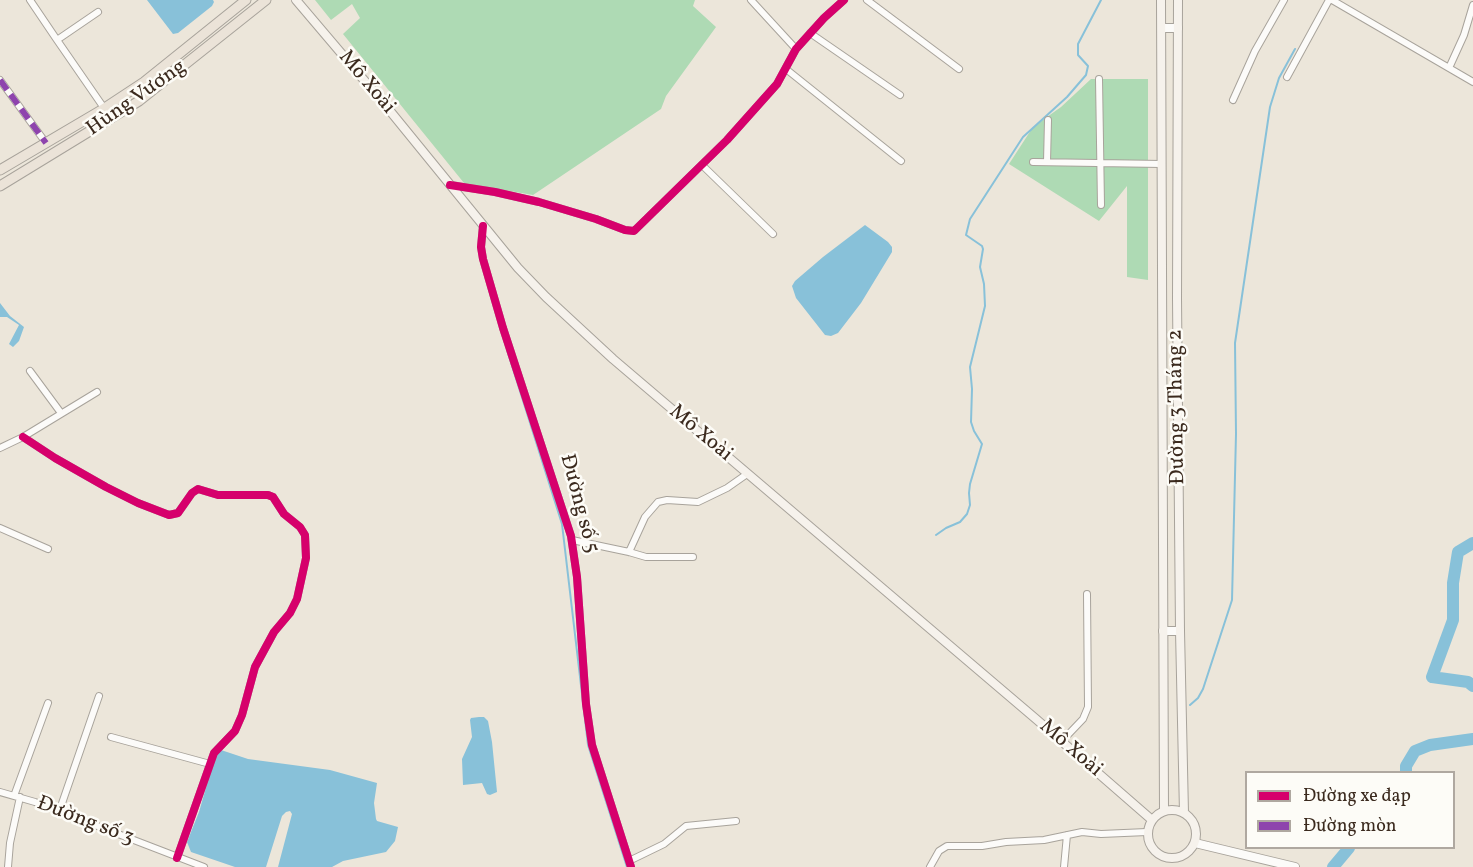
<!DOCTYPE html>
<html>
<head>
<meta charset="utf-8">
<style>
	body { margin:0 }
	#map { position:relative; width:1473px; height:867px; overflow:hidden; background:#ece6da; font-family:Vollkorn,serif }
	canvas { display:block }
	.legend { position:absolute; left:1245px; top:771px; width:210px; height:78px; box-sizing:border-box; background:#fdfcf7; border:2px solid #afa8a0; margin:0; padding:8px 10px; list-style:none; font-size:18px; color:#3b2a1e }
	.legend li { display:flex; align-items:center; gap:12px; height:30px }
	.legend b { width:30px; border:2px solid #afa8a0 }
</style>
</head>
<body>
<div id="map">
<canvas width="1473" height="867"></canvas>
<ul class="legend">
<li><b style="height:8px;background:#d6006c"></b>Đường xe đạp</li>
<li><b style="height:8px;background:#8e44ad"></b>Đường mòn</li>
</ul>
</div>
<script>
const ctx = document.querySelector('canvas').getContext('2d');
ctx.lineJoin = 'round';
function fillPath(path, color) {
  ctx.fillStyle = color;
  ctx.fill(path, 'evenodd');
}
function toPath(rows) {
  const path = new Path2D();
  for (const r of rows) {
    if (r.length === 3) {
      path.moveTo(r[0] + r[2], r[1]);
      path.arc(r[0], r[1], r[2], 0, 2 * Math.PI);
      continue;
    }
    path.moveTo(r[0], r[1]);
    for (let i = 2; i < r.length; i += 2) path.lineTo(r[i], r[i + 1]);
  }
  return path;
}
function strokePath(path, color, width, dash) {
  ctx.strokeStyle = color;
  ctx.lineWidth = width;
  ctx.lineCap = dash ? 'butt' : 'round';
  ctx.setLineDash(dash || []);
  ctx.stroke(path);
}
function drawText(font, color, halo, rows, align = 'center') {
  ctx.font = font + ' Vollkorn,serif';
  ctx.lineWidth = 5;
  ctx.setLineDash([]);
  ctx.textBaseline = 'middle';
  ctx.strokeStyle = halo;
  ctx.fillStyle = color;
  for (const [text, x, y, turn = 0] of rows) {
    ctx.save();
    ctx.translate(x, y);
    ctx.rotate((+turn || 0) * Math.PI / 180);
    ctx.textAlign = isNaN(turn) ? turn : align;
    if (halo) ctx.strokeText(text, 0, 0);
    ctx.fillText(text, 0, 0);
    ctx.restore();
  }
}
const green = toPath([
	[315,0,695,0,693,6,716,27,666,96,661,109,533,195,464,183,343,34,360,18,352,4,331,20],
	[1091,79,1148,79,1148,280,1127,277,1127,186,1099,221,1009,164,1033,127,1061,107]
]);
const water = toPath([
	[147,0,213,0,214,2,212,6,178,33,173,34],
	[865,225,888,242,892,247,892,252,861,303,838,333,831,336,825,335,796,298,792,286,795,281,823,257],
	[0,303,10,316,24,327,19,341,13,347,9,344,19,325,7,317,0,317],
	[479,717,484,717,488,721,492,742,497,792,490,795,487,794,482,783,463,785,462,759,472,737,470,720,471,718],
	[221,750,248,759,330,770,377,783,374,803,376,819,377,821,398,827,395,841,386,852,343,861,332,867,278,867,292,814,290,811,286,812,282,816,266,867,235,867,191,852,187,842,199,812,215,756]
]);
const stream = toPath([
	[507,350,562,524,588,745,627,867],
	[936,535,946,528,960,522,967,514,970,505,969,493,970,484,982,444,974,431,971,422,972,389,970,367,985,306,984,284,980,267,983,249,982,246,966,235,970,219,1023,137,1067,97,1086,75,1088,66,1078,55,1078,44,1101,0],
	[1190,705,1198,698,1203,689,1232,600,1236,434,1235,343,1270,107,1279,78,1295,49]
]);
const river = toPath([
	[1473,543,1458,552,1453,583,1453,620,1432,677,1468,682,1473,686],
	[1406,772,1406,766,1415,751,1430,745,1473,739],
	[1333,867,1349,848]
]);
const minor = toPath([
	[30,0,57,40,98,12],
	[751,0,796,49],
	[867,0,959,69],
	[1332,0,1473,82],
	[810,33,900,95],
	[57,40,104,108],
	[1449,68,1464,35,1473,5],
	[786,69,901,161],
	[1287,77,1329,0],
	[1099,79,1101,205],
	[0,80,46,143],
	[1233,100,1255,51,1284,0],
	[1033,162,1162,164],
	[1047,162,1048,120],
	[702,165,773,234],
	[451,185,495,192,539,202,596,219,625,230,634,231,727,140,777,84,796,49,824,18,844,0],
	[483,226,481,247,483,259,503,328,571,536,577,577,586,704,592,745,631,867],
	[30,371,61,413],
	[23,437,55,458,106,487,138,503,169,515,178,513,192,493,198,489,218,495,268,495,273,497,284,514,300,527,305,535,306,558,297,599,290,613,274,632,255,667,242,715,235,731,214,753,177,858],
	[0,448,23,437,97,392],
	[0,528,48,549],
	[572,540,629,552,646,557,693,557],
	[629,552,645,517,658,502,667,500,698,502,727,488,747,474],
	[111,737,210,764],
	[1062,741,1083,719,1088,707,1087,594],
	[0,792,35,802,204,867],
	[14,796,48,703],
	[59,812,99,696],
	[629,861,664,844,686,826,736,821],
	[8,867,10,843,20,797],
	[930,867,939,851,947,846,982,846,1006,842,1044,840,1082,832,1101,834,1147,832],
	[1064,867,1067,835]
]);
const tertiary = toPath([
	[1162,28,1178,28],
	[1163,631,1180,631],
	[1195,843,1295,867]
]);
const secondary = toPath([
	[296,0,386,106,518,268,546,297,613,359,1036,719,1152,820],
	[1161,0,1164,811],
	[1178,0,1177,298,1180,631,1184,813],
	[1172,834,24]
]);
const primary = toPath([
	[0,170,100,111,144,82,246,0],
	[0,186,139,101,266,0]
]);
const quiet = toPath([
	[0,80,46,143]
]);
const cycleway = toPath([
	[450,185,495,192,539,202,596,219,625,230,634,231,727,140,777,84,796,49,824,18,844,0],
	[483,226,481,247,483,259,503,328,571,536,577,577,586,704,592,745,631,867],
	[23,437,55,458,106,487,138,503,169,515,178,513,192,493,198,489,218,495,268,495,273,497,284,514,300,527,305,535,306,558,297,599,290,613,274,632,255,667,242,715,235,731,214,753,177,858]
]);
const streetNames = [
	["Mô Xoài",366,83,50],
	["Hùng Vương",137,99,-35],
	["Đường 3 Tháng 2",1178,407,-91],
	["Mô Xoài",700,434,40],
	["Đường số 5",578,504,75],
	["Mô Xoài",1070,749,41],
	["Đường số 3",85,822,21]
];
fillPath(green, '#aedab4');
fillPath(water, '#88c1d9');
strokePath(stream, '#88c1d9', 2);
strokePath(river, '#88c1d9', 12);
strokePath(minor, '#a8a39b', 8);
strokePath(tertiary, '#a8a39b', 10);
strokePath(secondary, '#a8a39b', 10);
strokePath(primary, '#a8a39b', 11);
strokePath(minor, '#fcfbf9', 6);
strokePath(tertiary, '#fcfbf9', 8);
strokePath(secondary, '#f6f2ec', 8);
strokePath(primary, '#ebe3d8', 9);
strokePath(quiet, '#8e44ad', 6, [12, 6]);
strokePath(cycleway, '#d6006c', 8);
drawText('21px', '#3b2a1e', '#fdfcf7', streetNames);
</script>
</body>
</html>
